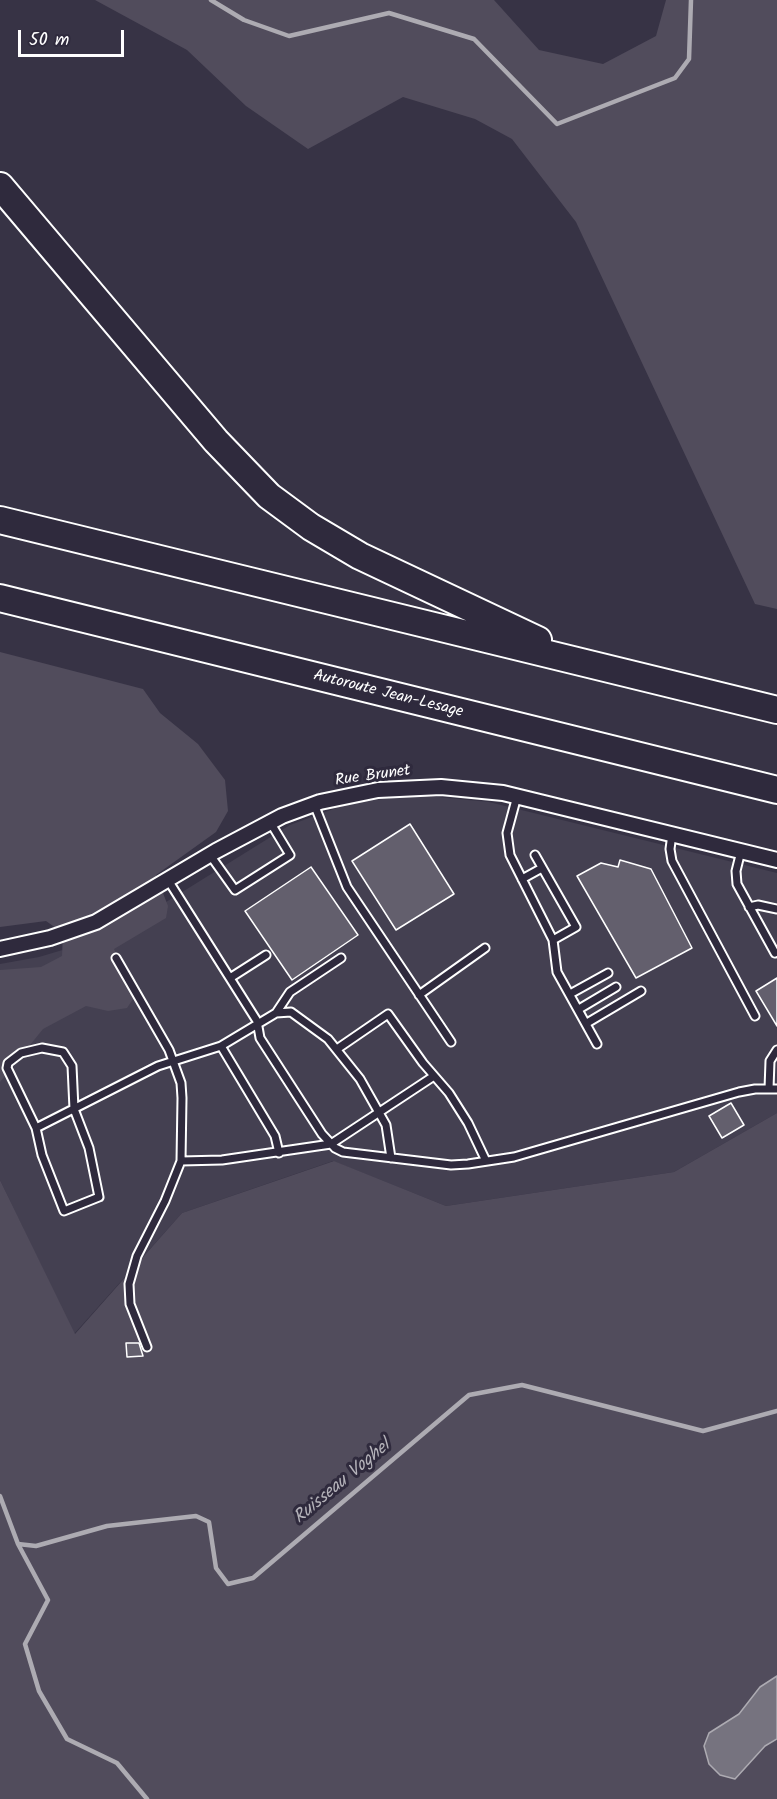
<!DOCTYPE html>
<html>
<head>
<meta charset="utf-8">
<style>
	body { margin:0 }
	#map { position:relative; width:777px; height:1799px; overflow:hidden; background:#373345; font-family:Kalam,sans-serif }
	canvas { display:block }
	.scale { position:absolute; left:18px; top:30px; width:106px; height:27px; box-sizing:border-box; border:3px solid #fff; border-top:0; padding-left:8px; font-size:18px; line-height:21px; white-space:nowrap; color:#fff; -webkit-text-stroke:4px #2f2a3d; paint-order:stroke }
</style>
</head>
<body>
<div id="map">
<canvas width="777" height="1799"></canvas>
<div class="scale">50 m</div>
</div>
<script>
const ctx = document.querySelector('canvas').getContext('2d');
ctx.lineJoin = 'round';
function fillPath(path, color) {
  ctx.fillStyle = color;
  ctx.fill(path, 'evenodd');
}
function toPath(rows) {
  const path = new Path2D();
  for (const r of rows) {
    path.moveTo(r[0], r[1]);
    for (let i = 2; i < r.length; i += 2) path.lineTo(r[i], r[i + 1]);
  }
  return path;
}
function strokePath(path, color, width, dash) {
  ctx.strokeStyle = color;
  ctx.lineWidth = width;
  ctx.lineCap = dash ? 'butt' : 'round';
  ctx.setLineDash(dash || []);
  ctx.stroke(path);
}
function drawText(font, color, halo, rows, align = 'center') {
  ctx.font = font + ' Kalam,sans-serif';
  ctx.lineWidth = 6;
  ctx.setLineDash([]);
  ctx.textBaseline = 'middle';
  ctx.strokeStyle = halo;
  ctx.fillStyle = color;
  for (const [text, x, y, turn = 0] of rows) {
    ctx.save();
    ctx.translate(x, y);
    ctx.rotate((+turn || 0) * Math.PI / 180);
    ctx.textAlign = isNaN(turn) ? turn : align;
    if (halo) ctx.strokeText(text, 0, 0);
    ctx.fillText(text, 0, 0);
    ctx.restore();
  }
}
const built = toPath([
	[416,795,489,802,777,873,777,1113,674,1172,446,1206,333,1161,182,1213,74,1334,0,1180,0,964,39,957,113,935,290,825,350,803]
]);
const green = toPath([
	[95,0,494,0,539,50,603,64,656,36,666,0,777,0,777,609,755,604,576,222,512,139,475,119,403,97,308,149,246,106,187,50],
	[0,652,143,689,160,713,198,744,225,780,228,811,216,832,156,875,168,906,166,918,114,949,135,996,127,1008,108,1011,86,1006,43,1029,0,1082,0,970,41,967,62,956,63,933,46,921,0,927],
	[777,1113,777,1799,0,1799,0,1180,75,1334,182,1213,334,1161,446,1206,674,1172]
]);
const water = toPath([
	[777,1676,777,1739,765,1746,735,1779,720,1775,709,1764,704,1746,709,1733,739,1714,760,1687,777,1676]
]);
const stream = toPath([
	[211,0,244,20,289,36,389,13,474,39,557,124,675,78,689,59,691,0],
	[0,1496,18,1544,36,1546,107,1526,196,1516,209,1522,216,1568,228,1584,253,1578,469,1395,522,1385,703,1431,777,1411],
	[18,1544,48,1600,25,1644,39,1691,67,1739,117,1763,147,1799]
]);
const building = toPath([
	[410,824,454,894,396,930,352,861,410,824],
	[620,860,651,869,692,948,636,978,577,876,601,863,618,867,620,860],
	[311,867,358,935,292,980,245,911,311,867],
	[777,978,777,1026,756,991,777,978],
	[731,1103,744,1125,722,1138,709,1116,731,1103],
	[126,1343,139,1343,143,1356,127,1357,126,1343]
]);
const lane = toPath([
	[517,796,507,833,510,855,553,940,557,972,597,1044],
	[314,804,347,887,451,1042],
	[672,834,670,849,672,861,755,1016],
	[741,851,736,871,737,884,775,953],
	[210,855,235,890,290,855,270,822],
	[535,855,576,927,553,940],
	[522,879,542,868],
	[168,880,257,1021,260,1038,322,1134,335,1148,343,1152,451,1165,468,1164,514,1157,739,1092,755,1089,777,1089],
	[749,907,758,905,777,909],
	[116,958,169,1050,181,1083,182,1098,181,1161,165,1201,137,1256,129,1284,130,1304,147,1347],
	[230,978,266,955],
	[570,994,608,973],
	[419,995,485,948],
	[579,1009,616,987],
	[276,1013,290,992,341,958],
	[587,1023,641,991],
	[221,1046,275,1136,279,1153],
	[42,1048,63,1052,72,1066,74,1109,89,1148,99,1197,64,1211,42,1155,36,1128,7,1068,8,1063,21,1053,42,1048],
	[337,1049,388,1014,423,1063,449,1093,468,1123,486,1161],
	[769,1089,770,1061,777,1050],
	[36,1128,158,1066,221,1046,276,1013,291,1012,328,1039,360,1079,386,1125,391,1158],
	[181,1161,222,1160,331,1144,434,1076]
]);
const street = toPath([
	[0,949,50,938,96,922,216,851,282,816,320,802,378,790,441,787,503,793,777,860]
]);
const highway = toPath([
	[0,186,216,441,269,496,311,527,360,556,538,640],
	[0,520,777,710],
	[0,598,777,790]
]);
const streetNames = [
	["Autoroute Jean-Lesage",388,695,14],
	["Rue Brunet",373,777,-8]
];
const waterNames = [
	["Ruisseau Voghel",343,1483,-40]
];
fillPath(built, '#444051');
fillPath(green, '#514c5c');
fillPath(water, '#76737f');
strokePath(water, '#adabb2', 1.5);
strokePath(stream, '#adabb2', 4.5);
fillPath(building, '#635f6d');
strokePath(building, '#fff', 1.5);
strokePath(lane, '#fff', 11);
strokePath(street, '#fff', 18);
strokePath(highway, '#fff', 30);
strokePath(lane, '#2f2a3d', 7);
strokePath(street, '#2f2a3d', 14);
strokePath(highway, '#2f2a3d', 26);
drawText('16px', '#fff', '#2f2a3d', streetNames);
drawText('italic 18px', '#b4b2b9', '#2f2a3d', waterNames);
</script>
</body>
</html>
